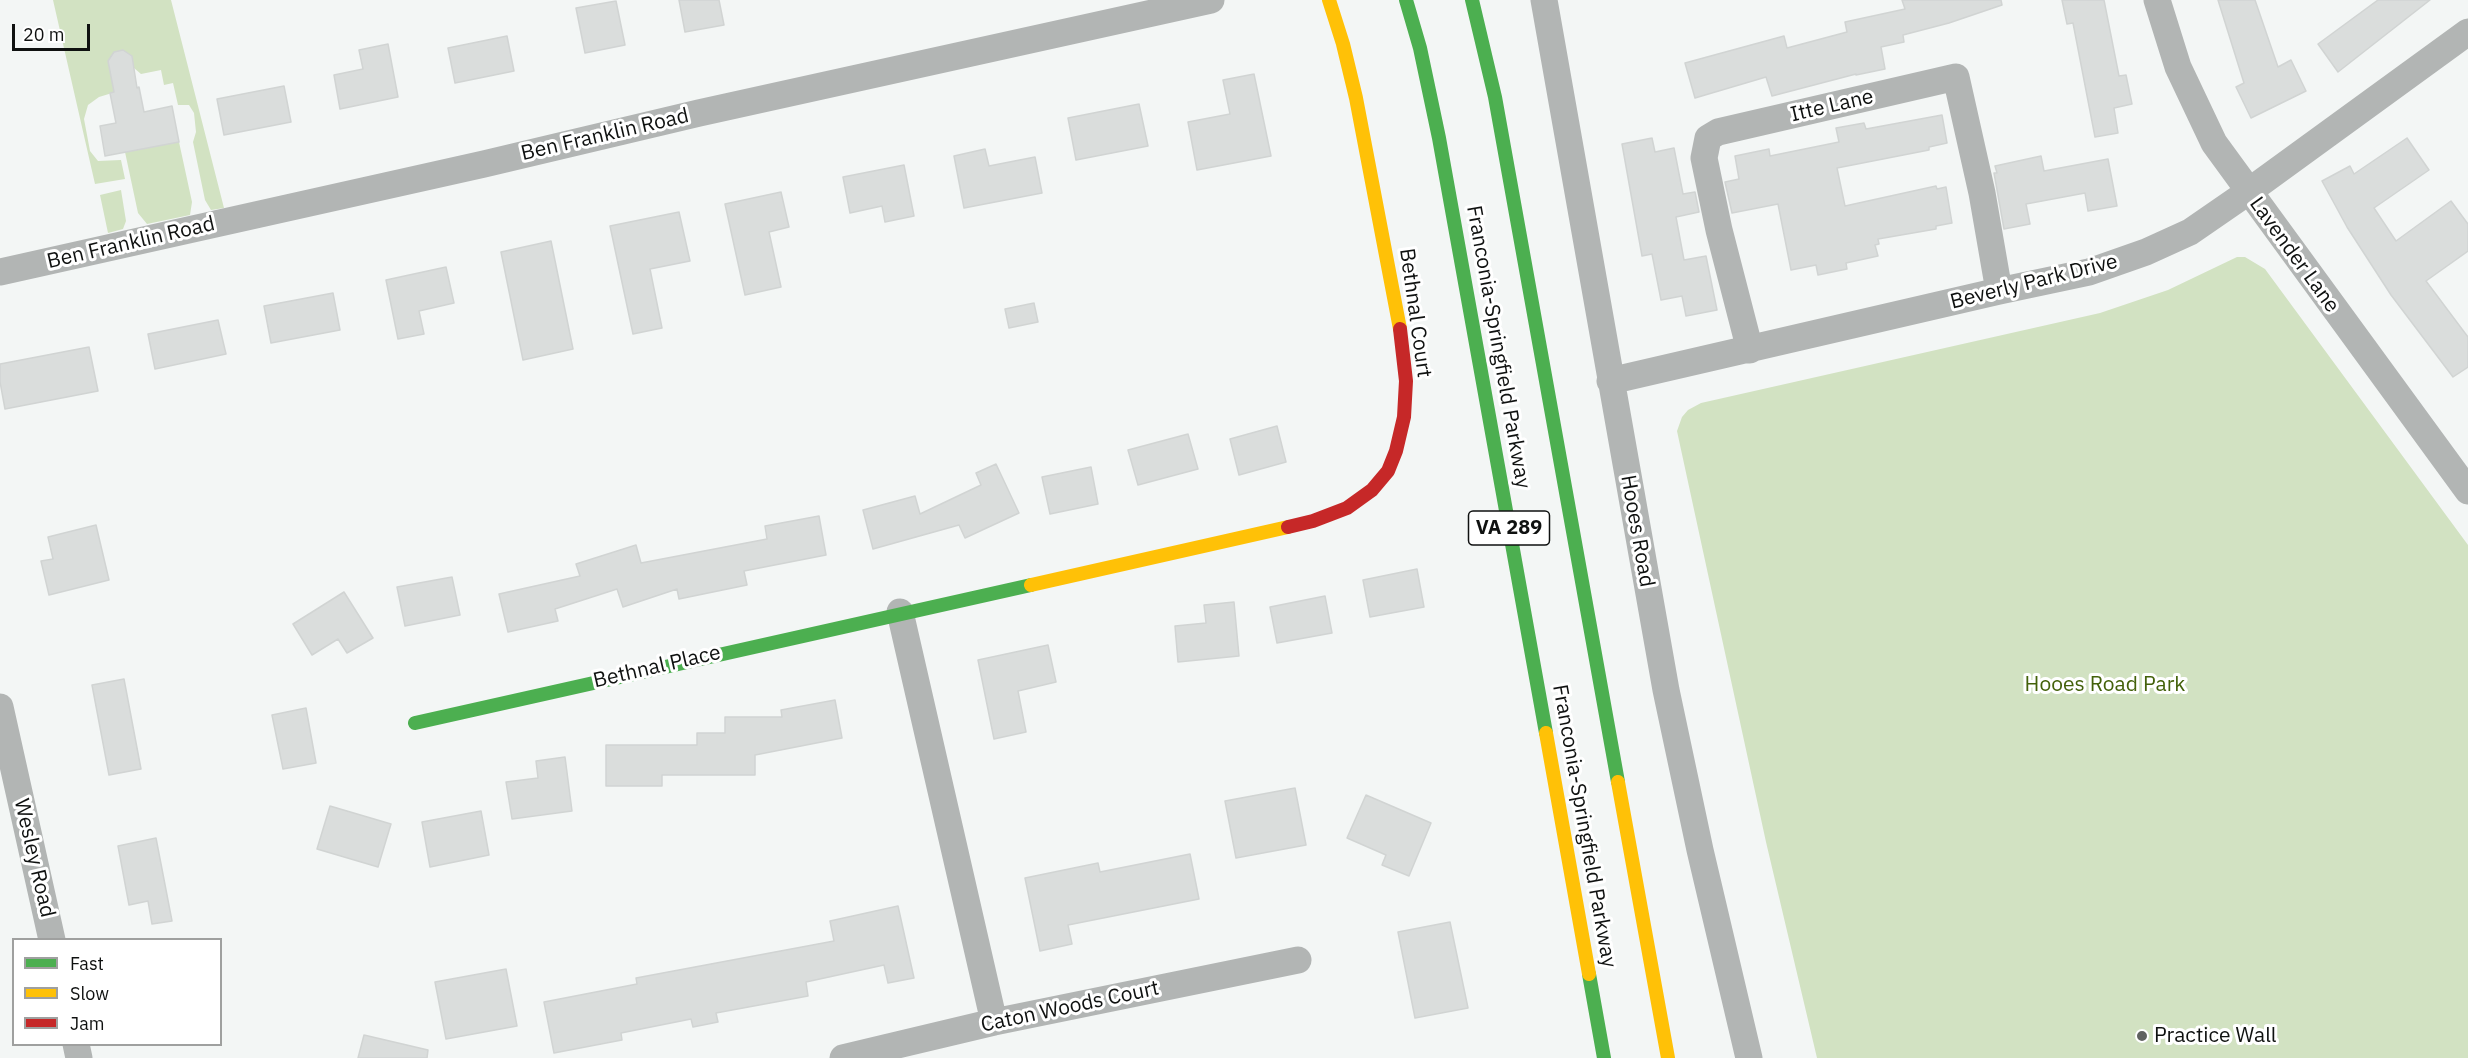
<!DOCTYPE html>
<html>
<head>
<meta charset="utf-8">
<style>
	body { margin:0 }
	#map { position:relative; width:2468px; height:1058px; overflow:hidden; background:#f3f6f5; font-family:"IBM Plex Sans",sans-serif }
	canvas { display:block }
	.legend { position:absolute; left:12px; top:938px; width:210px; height:108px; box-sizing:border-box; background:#fff; border:2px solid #9fa09f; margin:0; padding:8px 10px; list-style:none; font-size:18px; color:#0f1110 }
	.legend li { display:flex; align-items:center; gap:12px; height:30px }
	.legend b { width:30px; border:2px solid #9fa09f }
	.scale { position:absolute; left:12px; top:24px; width:78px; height:27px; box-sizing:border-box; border:3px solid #0f1110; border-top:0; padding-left:8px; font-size:18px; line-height:21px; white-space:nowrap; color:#0f1110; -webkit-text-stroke:4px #fff; paint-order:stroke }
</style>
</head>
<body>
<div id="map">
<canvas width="2468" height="1058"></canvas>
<ul class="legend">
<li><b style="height:8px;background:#4caf50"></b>Fast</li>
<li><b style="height:8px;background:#ffc107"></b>Slow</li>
<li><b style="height:8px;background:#c62828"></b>Jam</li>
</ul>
<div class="scale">20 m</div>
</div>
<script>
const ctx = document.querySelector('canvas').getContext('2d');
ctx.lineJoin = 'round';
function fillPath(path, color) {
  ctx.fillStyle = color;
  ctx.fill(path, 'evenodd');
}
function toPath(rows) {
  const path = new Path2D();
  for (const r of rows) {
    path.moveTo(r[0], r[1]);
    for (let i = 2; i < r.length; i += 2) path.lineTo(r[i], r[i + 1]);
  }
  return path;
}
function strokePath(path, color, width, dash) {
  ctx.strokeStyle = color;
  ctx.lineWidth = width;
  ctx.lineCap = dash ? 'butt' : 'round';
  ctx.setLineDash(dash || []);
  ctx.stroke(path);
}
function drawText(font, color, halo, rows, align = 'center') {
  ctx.font = font + ' "IBM Plex Sans",sans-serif';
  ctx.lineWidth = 6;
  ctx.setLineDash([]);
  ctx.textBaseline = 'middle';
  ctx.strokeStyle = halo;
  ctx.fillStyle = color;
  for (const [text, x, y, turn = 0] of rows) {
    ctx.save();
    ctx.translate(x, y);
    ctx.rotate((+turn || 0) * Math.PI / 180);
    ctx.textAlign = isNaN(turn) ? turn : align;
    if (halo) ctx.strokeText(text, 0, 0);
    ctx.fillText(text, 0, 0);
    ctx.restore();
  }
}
const green = toPath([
	[53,0,171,0,224,208,211,210,205,200,193,142,196,132,194,113,189,105,178,105,173,83,164,85,161,70,141,74,134,68,123,50,114,52,108,61,110,71,119,76,122,90,99,97,88,105,84,119,90,151,98,161,121,160,125,179,95,184],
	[179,142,192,202,190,215,147,224,138,213,125,152],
	[121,190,126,221,123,229,108,233,100,195],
	[2237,257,2245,257,2265,269,2468,545,2468,1058,1817,1058,1766,842,1680,445,1677,431,1682,417,1688,410,1701,403,2100,313,2168,290]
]);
const building = toPath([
	[679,0,719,0,724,25,685,32,679,0],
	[1902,0,2001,0,2002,5,1949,23,1903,35,1904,42,1881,47,1885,69,1856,75,1856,74,1772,96,1766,77,1695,98,1685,63,1784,36,1787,48,1847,32,1845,22,1905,9,1902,0],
	[2062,0,2104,0,2119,76,2126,75,2132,104,2114,108,2118,133,2095,137,2073,23,2067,24,2062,0],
	[2218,0,2255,0,2278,67,2291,60,2306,91,2251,118,2236,87,2244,83,2218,0],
	[2378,0,2430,0,2338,72,2318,44,2378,0],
	[616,1,625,45,585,53,576,8,616,1],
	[507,36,514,71,455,83,448,48,507,36],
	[388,44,398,97,340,109,334,75,363,69,359,50,388,44],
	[123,50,132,56,137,88,139,87,144,112,172,106,179,142,105,156,100,126,116,123,110,93,114,92,108,61,114,52,123,50],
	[1254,74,1271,156,1197,170,1188,122,1230,114,1223,80,1254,74],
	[284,86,291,122,224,135,217,99,284,86],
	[1139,104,1148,146,1076,160,1068,118,1139,104],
	[1942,115,1947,143,1929,147,1929,150,1837,168,1845,206,1936,186,1937,189,1946,187,1952,223,1936,226,1936,229,1878,239,1879,244,1875,245,1878,256,1846,263,1847,269,1818,275,1816,265,1791,270,1778,204,1732,213,1725,182,1739,179,1735,156,1769,149,1770,156,1839,142,1836,128,1864,123,1866,129,1942,115],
	[1652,138,1655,152,1674,148,1683,194,1695,192,1699,212,1676,217,1684,260,1706,256,1717,310,1686,316,1682,296,1661,300,1652,254,1642,256,1622,144,1652,138],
	[2407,138,2429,170,2374,208,2396,241,2451,201,2468,224,2468,251,2426,281,2468,337,2468,367,2453,377,2391,295,2347,227,2322,181,2350,166,2354,174,2407,138],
	[985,149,989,166,1035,157,1042,193,964,208,954,156,985,149],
	[2041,156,2044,171,2108,159,2117,206,2088,211,2085,193,2026,204,2030,224,2004,229,1994,173,1997,173,1995,166,2041,156],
	[904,165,914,216,885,222,882,206,850,213,843,177,904,165],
	[781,192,789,227,769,232,781,287,745,295,725,204,781,192],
	[679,212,690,261,650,269,662,328,633,334,610,226,679,212],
	[551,241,573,349,523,360,501,252,551,241],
	[446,267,454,303,419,311,424,334,398,339,386,280,446,267],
	[333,293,340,330,271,343,264,306,333,293],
	[1034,303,1038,322,1009,328,1005,309,1034,303],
	[218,320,226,354,155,369,148,334,218,320],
	[89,347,98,391,5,409,0,382,0,364,89,347],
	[1277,426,1286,462,1239,475,1230,439,1277,426],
	[1188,434,1198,469,1138,485,1128,450,1188,434],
	[996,464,1019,513,965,538,959,525,873,549,863,510,915,496,920,514,981,485,976,473,996,464],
	[1091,467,1098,504,1050,514,1042,477,1091,467],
	[819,516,826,555,744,571,747,585,679,599,677,589,623,607,617,589,555,609,558,621,508,632,499,594,580,576,576,564,636,545,641,563,767,539,765,526,819,516],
	[96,525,109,580,49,595,41,561,53,559,48,537,96,525],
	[1417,569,1424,607,1370,617,1363,580,1417,569],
	[452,577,460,615,405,626,397,587,452,577],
	[344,592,373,638,347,653,338,639,312,655,293,624,344,592],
	[1325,596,1332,633,1277,643,1270,607,1325,596],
	[1234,602,1239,656,1178,662,1175,626,1206,623,1204,605,1234,602],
	[1048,645,1056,682,1018,691,1026,732,994,739,978,660,1048,645],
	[124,679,141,769,109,775,92,685,124,679],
	[835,700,842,738,755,755,755,775,662,775,662,786,606,786,606,745,697,745,697,733,725,733,725,717,782,717,781,710,835,700],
	[306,708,316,763,283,769,272,715,306,708],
	[565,757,572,811,512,819,506,782,538,778,536,761,565,757],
	[1295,788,1306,845,1236,858,1225,801,1295,788],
	[1366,795,1431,823,1409,876,1382,865,1386,855,1347,838,1366,795],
	[330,806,391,824,378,867,317,849,330,806],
	[481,811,489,855,430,867,422,822,481,811],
	[156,838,172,921,152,924,148,901,129,905,118,846,156,838],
	[1190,854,1199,899,1068,925,1072,944,1040,951,1025,878,1098,863,1100,872,1190,854],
	[898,906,914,978,888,983,884,965,806,982,808,996,716,1013,718,1022,693,1027,691,1019,621,1033,622,1040,554,1053,544,1002,637,984,636,978,834,941,830,921,898,906],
	[1450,922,1468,1008,1415,1018,1398,932,1450,922],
	[506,969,517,1026,446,1039,435,982,506,969],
	[364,1035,428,1050,427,1058,358,1058,364,1035]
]);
const street = toPath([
	[1544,0,1666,690,1700,850,1749,1058],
	[2157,0,2178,67,2214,143,2468,491],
	[0,272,484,164,699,113,1211,0],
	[1750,350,1719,230,1704,158,1708,138,1718,132,1956,77,1982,193,1999,291],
	[1610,381,1999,291,2089,272,2146,252,2190,232,2248,192,2468,32],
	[900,612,994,1022],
	[0,707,52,940],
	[76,1044,79,1058],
	[843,1058,994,1022,1298,960]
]);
const fast = toPath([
	[1406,0,1420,48,1439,138,1546,733],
	[1472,0,1495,97,1618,782],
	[415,723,1031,585],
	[1589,974,1604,1058]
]);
const slow = toPath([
	[1329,0,1343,44,1356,98,1400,329],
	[1031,585,1288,527],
	[1546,733,1589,974],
	[1618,782,1668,1058]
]);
const jam = toPath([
	[1288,527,1313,521,1347,508,1372,490,1388,471,1396,451,1404,417,1406,381,1400,329]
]);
const markers = [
	[2142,1036,6,"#5f6160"]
];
const shields = [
	[1509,528,81]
];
const shieldNames = [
	["VA 289",1509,528]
];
const streetNames = [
	["Itte Lane",1832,106,-13],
	["Ben Franklin Road",605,135,-13],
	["Ben Franklin Road",131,243,-13],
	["Lavender Lane",2294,255,54],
	["Beverly Park Drive",2034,282,-14],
	["Bethnal Court",1415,313,82],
	["Franconia-Springfield Parkway",1498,347,80],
	["Hooes Road",1637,531,80],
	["Bethnal Place",657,667,-13],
	["Franconia-Springfield Parkway",1584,826,80],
	["Wesley Road",34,858,77],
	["Caton Woods Court",1070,1007,-12]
];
const parkNames = [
	["Hooes Road Park",2105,685]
];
const poiNames = [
	["Practice Wall",2154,1036]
];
fillPath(green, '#d2e2c2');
fillPath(building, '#dadddc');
strokePath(building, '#d1d4d3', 1.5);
strokePath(street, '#b2b5b4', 27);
strokePath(fast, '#4caf50', 14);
strokePath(slow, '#ffc107', 14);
strokePath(jam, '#c62828', 14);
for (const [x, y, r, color] of markers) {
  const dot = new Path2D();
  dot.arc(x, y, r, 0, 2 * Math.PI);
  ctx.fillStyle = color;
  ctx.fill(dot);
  strokePath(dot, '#fff', 2);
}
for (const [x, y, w] of shields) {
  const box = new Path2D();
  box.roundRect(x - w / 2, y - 17, w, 34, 4.5);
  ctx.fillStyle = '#fff';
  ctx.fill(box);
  strokePath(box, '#0f1110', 1.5);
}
drawText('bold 20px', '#0f1110', null, shieldNames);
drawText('21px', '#0f1110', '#fff', streetNames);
drawText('21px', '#43610a', '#fff', parkNames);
drawText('21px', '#0f1110', '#fff', poiNames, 'left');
</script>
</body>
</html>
